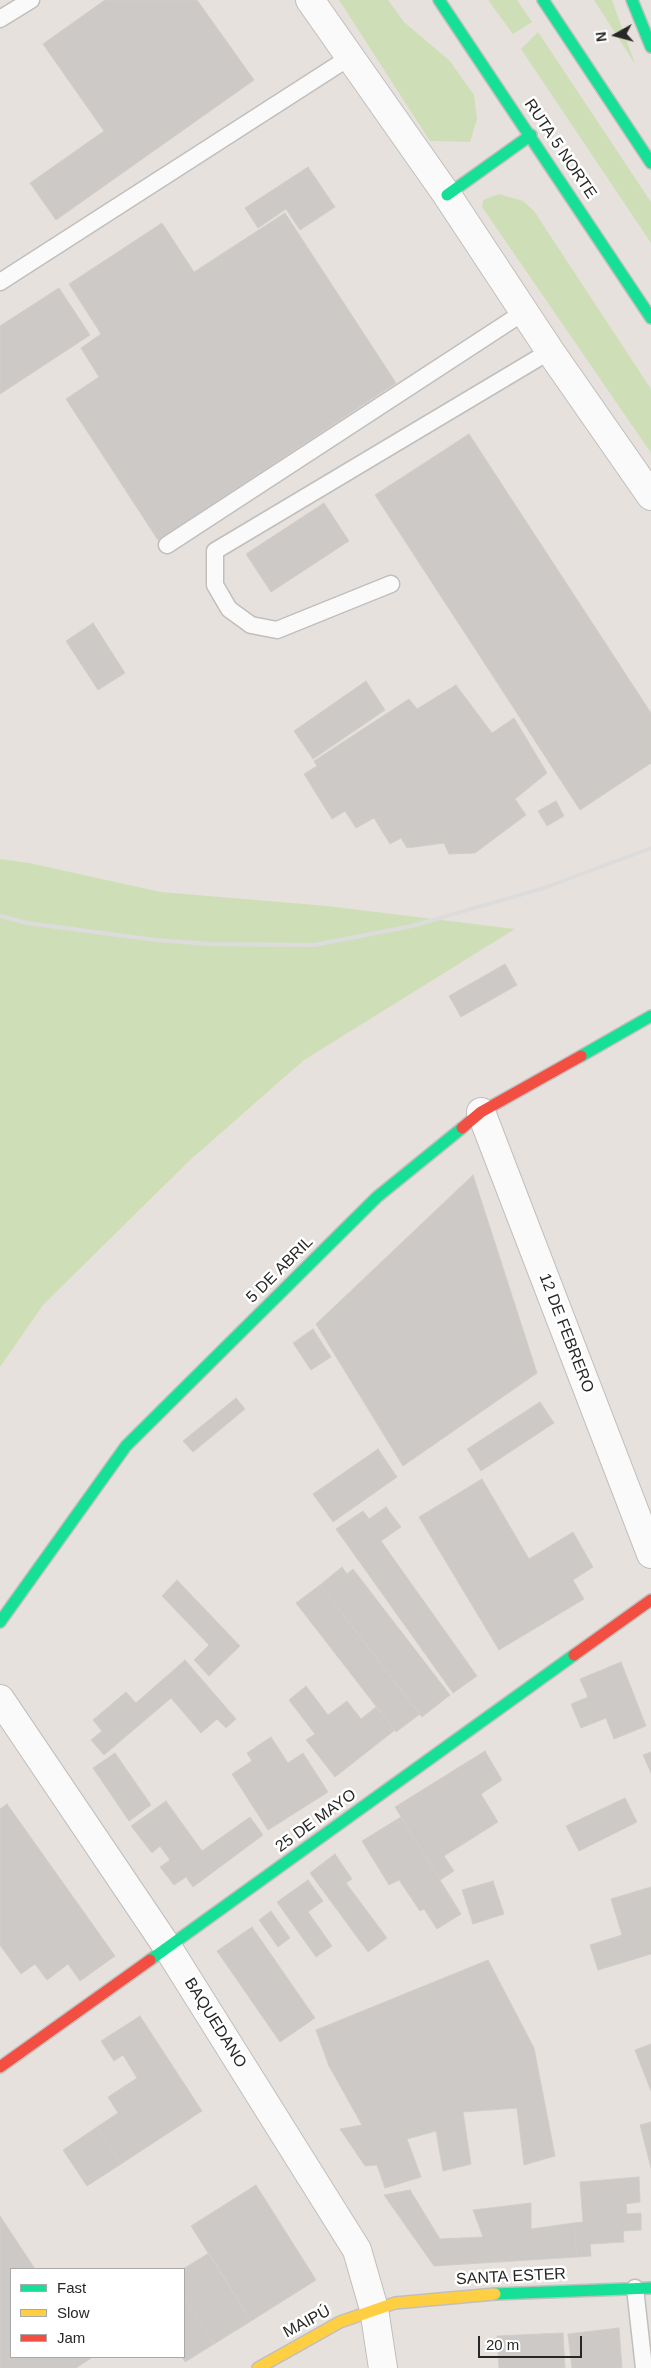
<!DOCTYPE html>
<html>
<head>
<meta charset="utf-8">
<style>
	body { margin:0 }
	#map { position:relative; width:651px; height:2368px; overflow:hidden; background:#e6e1dc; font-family:Helvetica,sans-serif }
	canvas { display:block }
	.legend { position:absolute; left:10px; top:2268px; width:175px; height:90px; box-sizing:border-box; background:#fff; border:1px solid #a9a9a9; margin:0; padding:6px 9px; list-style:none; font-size:15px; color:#272727 }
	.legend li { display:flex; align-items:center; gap:10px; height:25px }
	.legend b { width:25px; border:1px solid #a9a9a9 }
	.north { position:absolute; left:591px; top:10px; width:50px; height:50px; -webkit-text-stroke:4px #fff; paint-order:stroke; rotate:263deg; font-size:14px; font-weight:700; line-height:20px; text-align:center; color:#272727 }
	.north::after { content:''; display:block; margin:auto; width:18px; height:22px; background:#272727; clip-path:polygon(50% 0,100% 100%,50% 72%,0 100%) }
	.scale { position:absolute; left:478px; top:2336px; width:104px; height:22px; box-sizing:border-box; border:2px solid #272727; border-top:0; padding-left:6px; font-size:15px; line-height:18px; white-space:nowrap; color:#272727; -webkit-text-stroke:4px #fff; paint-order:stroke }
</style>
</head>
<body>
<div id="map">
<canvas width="651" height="2368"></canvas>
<ul class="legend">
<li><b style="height:6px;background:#16e098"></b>Fast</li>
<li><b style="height:6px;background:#ffcf43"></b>Slow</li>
<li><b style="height:6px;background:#f24e42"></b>Jam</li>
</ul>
<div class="north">N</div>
<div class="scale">20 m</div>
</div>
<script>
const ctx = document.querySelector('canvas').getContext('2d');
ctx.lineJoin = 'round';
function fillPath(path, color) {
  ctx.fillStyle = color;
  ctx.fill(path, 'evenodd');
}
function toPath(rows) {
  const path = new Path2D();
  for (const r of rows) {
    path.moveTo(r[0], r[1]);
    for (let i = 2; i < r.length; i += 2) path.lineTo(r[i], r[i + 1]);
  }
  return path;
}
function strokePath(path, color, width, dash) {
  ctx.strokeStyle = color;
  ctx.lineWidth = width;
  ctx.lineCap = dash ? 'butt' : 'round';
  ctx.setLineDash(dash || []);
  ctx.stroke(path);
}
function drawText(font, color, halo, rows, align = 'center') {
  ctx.font = font + ' Helvetica,sans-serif';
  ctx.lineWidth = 5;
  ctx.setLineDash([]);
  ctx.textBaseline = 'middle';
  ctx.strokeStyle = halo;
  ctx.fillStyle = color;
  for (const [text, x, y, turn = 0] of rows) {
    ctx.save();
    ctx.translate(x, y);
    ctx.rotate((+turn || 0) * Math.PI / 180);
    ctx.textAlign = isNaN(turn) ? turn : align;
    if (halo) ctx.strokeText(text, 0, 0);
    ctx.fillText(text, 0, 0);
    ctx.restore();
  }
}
const green = toPath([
	[339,0,388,0,404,22,449,60,474,95,477,119,470,142,430,141],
	[488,0,517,0,532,22,513,34],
	[594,0,612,0,635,64],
	[538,32,651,202,651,243,521,49],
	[499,194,523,201,534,211,651,389,651,453,482,207,483,200],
	[0,859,29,863,161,892,327,906,515,929,304,1060,189,1161,43,1305,0,1367]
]);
const building = toPath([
	[105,0,197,0,254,80,56,220,30,183,104,131,43,44,105,0],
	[308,167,335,207,300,230,286,209,258,228,245,208,308,167],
	[285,213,396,383,158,540,66,399,99,377,81,348,101,334,69,284,162,223,194,272,285,213],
	[59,288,90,335,0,394,0,326,59,288],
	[469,434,651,713,651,763,580,810,375,495,469,434],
	[324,503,349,541,271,592,246,554,324,503],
	[93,623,125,673,98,690,66,641,93,623],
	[366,681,385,710,313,759,294,731,366,681],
	[456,685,492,733,514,718,547,773,515,799,526,815,475,853,449,854,444,843,407,848,401,838,390,844,374,818,356,828,345,811,332,819,304,774,317,766,314,761,409,699,417,709,456,685],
	[556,801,564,816,547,826,538,811,556,801],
	[505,964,517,985,461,1017,449,996,505,964],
	[473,1175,537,1373,403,1466,316,1324,473,1175],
	[313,1329,331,1357,311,1370,293,1343,313,1329],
	[236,1398,245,1409,193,1452,183,1441,236,1398],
	[540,1402,554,1423,481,1471,467,1449,540,1402],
	[378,1449,397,1477,333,1522,313,1494,378,1449],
	[482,1479,529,1559,573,1532,593,1567,573,1580,584,1599,499,1650,419,1517,482,1479],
	[386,1507,401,1527,381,1541,477,1676,453,1693,336,1529,363,1511,369,1519,386,1507],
	[342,1567,347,1574,353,1569,450,1695,422,1717,320,1585,342,1567],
	[177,1580,240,1646,209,1676,194,1660,209,1645,162,1596,177,1580],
	[320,1585,420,1714,396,1732,296,1603,320,1585],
	[185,1660,236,1719,226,1728,217,1719,201,1733,171,1698,104,1755,91,1740,102,1731,93,1720,126,1692,136,1703,185,1660],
	[621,1662,646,1726,614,1739,606,1718,581,1728,571,1704,588,1697,580,1679,621,1662],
	[306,1686,328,1715,347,1701,361,1719,376,1707,395,1730,335,1777,306,1740,315,1734,289,1700,306,1686],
	[271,1737,288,1763,303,1753,328,1792,268,1830,232,1774,252,1761,247,1753,271,1737],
	[485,1751,502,1780,481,1794,498,1822,444,1856,454,1871,440,1880,395,1807,485,1751],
	[651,1752,651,1773,643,1755,651,1752],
	[115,1753,151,1805,129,1821,93,1768,115,1753],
	[625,1798,637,1822,579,1851,566,1826,625,1798],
	[166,1801,202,1851,250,1817,263,1835,193,1887,186,1877,174,1885,160,1867,170,1860,160,1846,152,1853,131,1826,166,1801],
	[7,1804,115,1956,80,1981,68,1964,47,1980,35,1964,21,1974,0,1945,0,1809,7,1804],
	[401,1817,461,1914,437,1929,424,1909,420,1911,399,1880,389,1885,362,1841,401,1817],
	[335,1854,352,1879,346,1883,387,1938,368,1952,310,1873,335,1854],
	[308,1880,323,1901,308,1912,332,1946,316,1957,277,1902,308,1880],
	[493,1881,504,1914,473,1924,462,1890,493,1881],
	[651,1887,651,1954,598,1970,590,1945,622,1935,611,1899,651,1887],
	[271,1911,290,1938,278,1947,259,1920,271,1911],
	[252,1927,315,2018,280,2042,217,1951,252,1927],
	[488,1960,534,2048,555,2156,524,2165,517,2108,463,2112,471,2164,443,2171,436,2131,407,2139,421,2177,385,2188,377,2165,365,2166,340,2129,362,2125,329,2066,316,2030,488,1960],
	[140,2016,202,2111,121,2164,97,2127,118,2113,108,2097,137,2078,123,2055,114,2061,101,2041,140,2016],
	[651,2044,651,2091,635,2050,651,2044],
	[651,2122,651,2168,640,2125,651,2122],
	[97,2127,121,2164,87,2186,63,2150,97,2127],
	[639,2177,640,2202,626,2204,627,2214,641,2213,641,2230,623,2231,624,2242,590,2244,591,2256,577,2257,574,2223,583,2222,580,2182,639,2177],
	[256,2185,316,2280,251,2321,191,2226,256,2185],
	[410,2190,440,2239,483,2237,473,2210,531,2203,531,2229,574,2223,577,2257,434,2266,384,2195,410,2190],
	[0,2216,35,2269,11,2269,11,2357,93,2357,76,2368,0,2368,0,2216],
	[209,2253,251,2321,214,2344,184,2296,183,2269,209,2253],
	[184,2296,214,2344,185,2362,182,2357,184,2357,184,2296],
	[619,2328,622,2368,572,2368,568,2334,619,2328],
	[563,2333,565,2368,499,2368,497,2336,563,2333]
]);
const lane = toPath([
	[0,19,31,0],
	[0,282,350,57],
	[167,545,524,312],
	[391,584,277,630,251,625,229,609,215,585,215,551,550,351],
	[635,2288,644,2368]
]);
const street = toPath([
	[310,0,447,195,550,351,651,496],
	[481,1112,651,1554],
	[0,1699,168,1948,357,2250,374,2309,383,2368]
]);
const fast = toPath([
	[439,0,651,318],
	[543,0,651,163],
	[632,0,651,47],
	[447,195,531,135],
	[581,1056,651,1016],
	[0,1622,126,1446,377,1197,462,1128],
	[150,1960,574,1655],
	[495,2294,651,2288]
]);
const slow = toPath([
	[258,2368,340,2322,395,2303,495,2294]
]);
const jam = toPath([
	[462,1128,481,1112,581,1056],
	[574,1655,651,1600],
	[0,2067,150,1960]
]);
const rail = toPath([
	[0,916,27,923,156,940,209,944,314,945,412,926,544,888,651,848]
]);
const streetNames = [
	["RUTA 5 NORTE",560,149,56],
	["5 DE ABRIL",280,1270,-45],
	["12 DE FEBRERO",566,1333,69],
	["25 DE MAYO",316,1821,-36],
	["BAQUEDANO",215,2023,58],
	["SANTA ESTER",511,2277,-3],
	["MAIPÚ",307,2322,-28]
];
fillPath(green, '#cedfb7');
fillPath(building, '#ccc9c6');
strokePath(building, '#d1cdc9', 1);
strokePath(lane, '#c0bfbe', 19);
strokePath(street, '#c0bfbe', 30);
strokePath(fast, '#c0bfbe', 14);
strokePath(slow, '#c0bfbe', 14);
strokePath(jam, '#c0bfbe', 14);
strokePath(lane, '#fbfafa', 16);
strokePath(street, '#fbfafa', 28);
strokePath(fast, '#16e098', 11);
strokePath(slow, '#ffcf43', 11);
strokePath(jam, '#f24e42', 11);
strokePath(rail, '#dddcdd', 4);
drawText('16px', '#272727', '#fff', streetNames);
</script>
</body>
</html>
